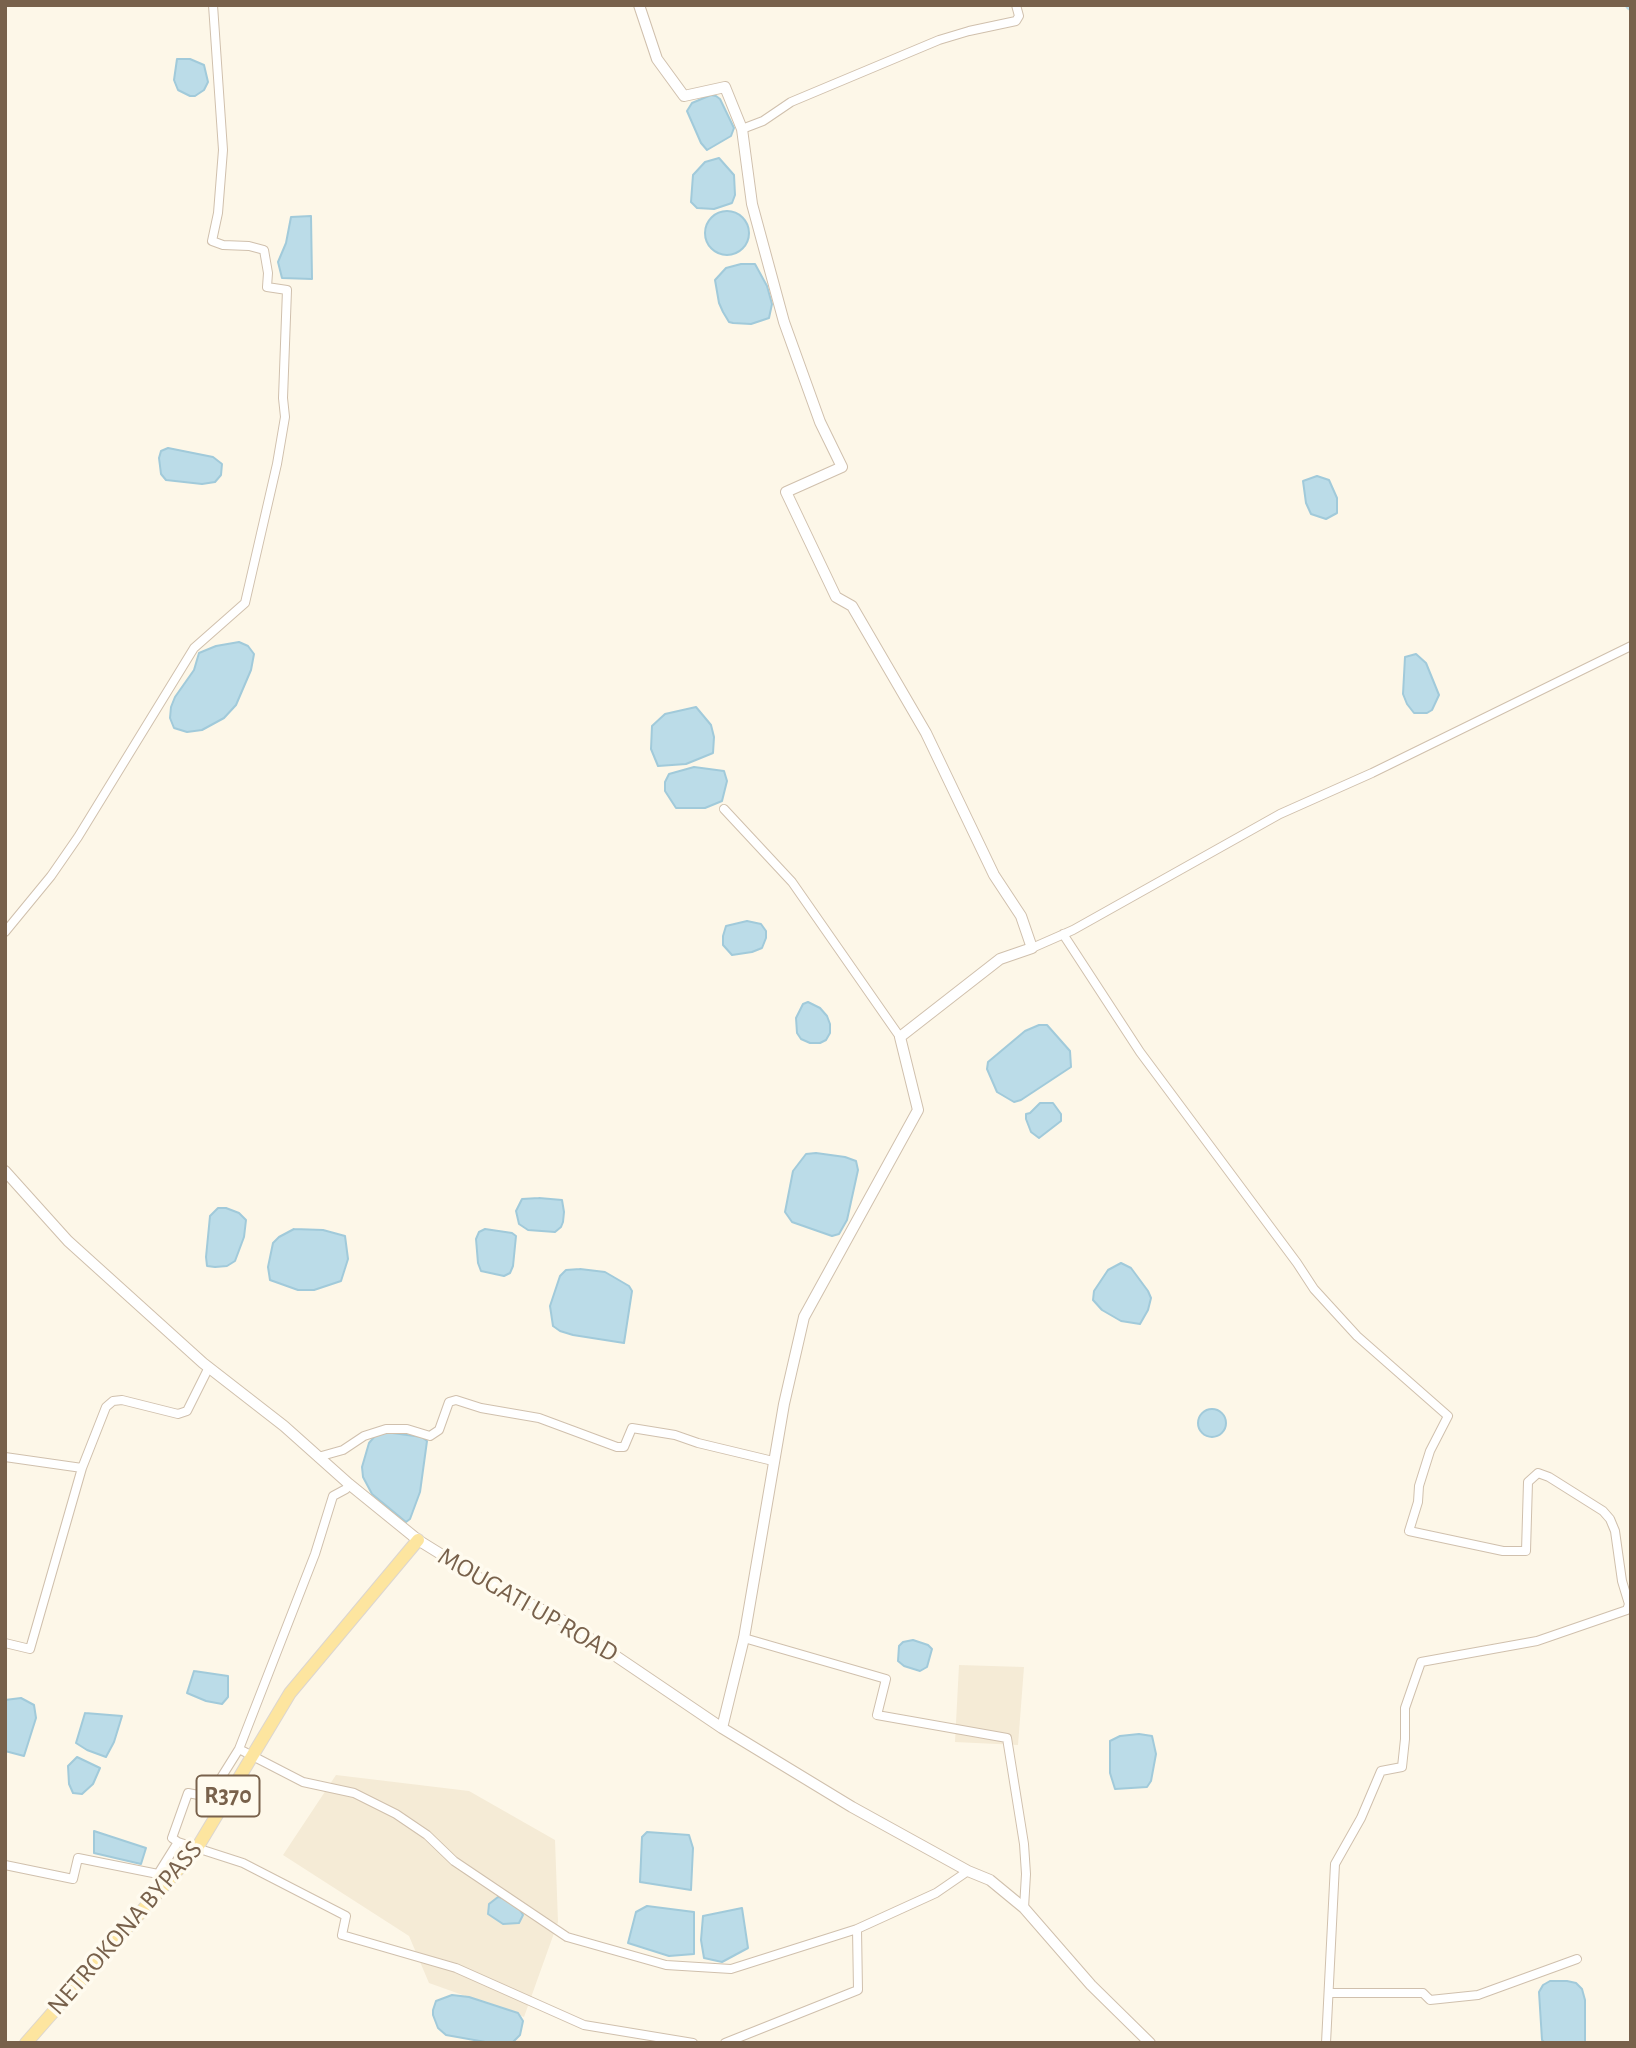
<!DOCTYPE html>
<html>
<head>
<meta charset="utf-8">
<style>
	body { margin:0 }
	#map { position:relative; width:1636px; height:2048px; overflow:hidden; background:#fdf7e8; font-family:"Alegreya Sans",sans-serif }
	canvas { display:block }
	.frame { position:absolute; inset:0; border:7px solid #78614b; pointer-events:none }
</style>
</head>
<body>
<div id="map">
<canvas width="1636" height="2048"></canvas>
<div class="frame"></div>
</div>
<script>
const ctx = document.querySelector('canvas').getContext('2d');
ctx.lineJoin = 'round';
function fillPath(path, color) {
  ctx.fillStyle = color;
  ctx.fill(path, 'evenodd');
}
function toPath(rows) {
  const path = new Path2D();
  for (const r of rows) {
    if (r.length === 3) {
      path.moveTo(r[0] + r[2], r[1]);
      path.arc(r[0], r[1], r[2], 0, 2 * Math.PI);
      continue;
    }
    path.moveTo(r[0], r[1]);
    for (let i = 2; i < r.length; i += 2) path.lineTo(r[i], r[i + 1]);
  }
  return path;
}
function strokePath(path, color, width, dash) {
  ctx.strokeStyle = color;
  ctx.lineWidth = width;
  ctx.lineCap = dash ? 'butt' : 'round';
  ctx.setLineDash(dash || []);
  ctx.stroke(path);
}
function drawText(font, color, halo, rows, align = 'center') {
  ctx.font = font + ' "Alegreya Sans",sans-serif';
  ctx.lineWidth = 7;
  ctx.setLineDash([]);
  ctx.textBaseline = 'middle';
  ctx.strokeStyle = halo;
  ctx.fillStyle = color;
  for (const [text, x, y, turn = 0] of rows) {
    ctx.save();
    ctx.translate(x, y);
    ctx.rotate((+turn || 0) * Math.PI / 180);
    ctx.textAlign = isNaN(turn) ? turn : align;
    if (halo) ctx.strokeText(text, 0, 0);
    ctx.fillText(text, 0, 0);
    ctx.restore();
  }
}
const residential = toPath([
	[959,1665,1024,1667,1018,1745,955,1742],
	[336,1775,469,1791,555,1840,558,1922,524,2017,429,1983,409,1936,283,1855]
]);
const water = toPath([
	[177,59,190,59,204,65,208,82,204,90,195,96,190,96,178,90,174,80,177,59],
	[711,95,716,96,720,99,734,128,731,136,707,150,701,143,687,111,692,103,711,95],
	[719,158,734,175,735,195,732,203,714,209,697,208,691,202,693,175,705,162,719,158],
	[727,233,22],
	[311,216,312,279,282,278,278,262,286,243,291,217,311,216],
	[741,264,755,264,767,286,772,304,769,318,751,324,733,323,729,322,723,312,719,303,715,280,726,268,741,264],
	[168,448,213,457,222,464,221,475,215,482,202,484,166,480,161,474,159,458,161,451,168,448],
	[1317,476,1329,480,1337,498,1337,513,1326,519,1311,514,1306,503,1303,481,1317,476],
	[239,642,248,646,254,654,251,670,236,705,224,718,202,730,187,732,174,728,170,718,171,707,175,697,194,670,199,653,216,646,239,642],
	[1416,654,1426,663,1439,695,1432,710,1427,713,1414,713,1407,704,1403,694,1405,657,1416,654],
	[696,707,711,725,714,737,713,753,686,764,658,766,651,749,652,726,665,714,696,707],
	[694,767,724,771,727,781,722,801,705,808,676,808,665,791,665,782,669,774,694,767],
	[747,921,761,924,766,931,766,938,762,948,752,952,732,955,723,945,723,936,726,926,747,921],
	[808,1002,820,1008,827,1016,830,1024,830,1033,826,1040,820,1043,810,1043,801,1039,797,1033,796,1018,803,1004,808,1002],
	[1039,1025,1047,1025,1070,1051,1071,1067,1021,1100,1014,1102,997,1092,987,1069,988,1062,1025,1031,1039,1025],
	[1040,1103,1053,1103,1061,1114,1061,1121,1039,1138,1031,1132,1026,1119,1026,1114,1030,1113,1040,1103],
	[816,1153,845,1157,856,1161,858,1170,847,1220,839,1234,832,1236,792,1222,785,1212,793,1171,806,1154,816,1153],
	[539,1198,562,1200,564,1212,563,1222,561,1227,555,1232,528,1230,519,1224,516,1211,522,1199,539,1198],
	[218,1208,226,1208,239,1213,246,1220,244,1237,235,1261,227,1266,215,1267,207,1266,206,1257,210,1216,218,1208],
	[294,1229,323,1230,345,1236,348,1259,341,1281,314,1290,298,1290,270,1280,268,1267,273,1243,279,1237,294,1229],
	[485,1229,512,1233,516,1236,513,1266,510,1273,504,1276,481,1271,478,1263,476,1239,479,1232,485,1229],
	[1121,1263,1131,1268,1148,1291,1151,1298,1148,1310,1140,1324,1121,1321,1102,1310,1093,1300,1094,1291,1108,1270,1121,1263],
	[580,1269,605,1272,629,1286,632,1291,624,1343,573,1335,560,1331,553,1326,550,1306,560,1276,566,1270,580,1269],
	[1212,1423,14],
	[385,1432,422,1437,427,1441,420,1492,410,1519,406,1522,372,1494,363,1477,362,1467,369,1443,375,1436,385,1432],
	[913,1640,928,1645,932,1649,927,1667,920,1671,904,1666,898,1661,899,1646,903,1642,913,1640],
	[194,1671,228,1676,228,1697,222,1704,206,1701,187,1693,194,1671],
	[21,1698,34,1705,36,1718,24,1756,5,1751,5,1700,21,1698],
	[85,1713,122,1716,114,1742,106,1757,87,1750,76,1743,85,1713],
	[1139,1734,1152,1736,1156,1754,1151,1781,1147,1787,1115,1789,1110,1773,1110,1741,1120,1736,1139,1734],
	[77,1757,100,1768,93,1784,82,1794,73,1793,69,1784,68,1766,77,1757],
	[94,1831,146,1848,141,1864,94,1853,94,1831],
	[647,1832,689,1835,693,1848,691,1890,640,1882,642,1837,647,1832],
	[498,1897,503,1898,519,1908,523,1915,519,1923,503,1924,488,1914,489,1904,498,1897],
	[647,1906,694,1912,694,1954,669,1956,628,1943,636,1912,647,1906],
	[742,1908,748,1948,722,1962,704,1958,701,1940,703,1916,742,1908],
	[1550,1981,1567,1981,1576,1983,1582,1989,1585,2000,1585,2043,1545,2043,1542,2040,1539,1992,1543,1985,1550,1981],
	[452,1995,469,1997,518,2013,523,2021,520,2035,512,2043,491,2043,446,2035,438,2028,433,2015,433,2010,436,2001,452,1995]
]);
const canal = toPath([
	[1630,5,1631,6]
]);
const minor = toPath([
	[742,129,763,121,791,102,939,40,969,31,1016,21,1019,16,1016,5],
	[724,809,792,882,900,1037],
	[5,932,51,876,78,837,194,648,245,603,277,464,285,417,283,398,287,290,267,287,268,273,264,250,249,246,223,245,212,241,218,213,223,150,213,5],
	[1063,934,1140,1052,1297,1263,1314,1289,1357,1336,1448,1416,1430,1451,1419,1486,1418,1502,1409,1531,1503,1551,1526,1551,1528,1482,1538,1473,1549,1477,1603,1511,1610,1519,1615,1531,1622,1581,1629,1604,1627,1610,1537,1641,1421,1662,1405,1708,1405,1739,1402,1767,1381,1771,1361,1818,1335,1864,1326,2043],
	[1032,948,1073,930,1280,814,1372,773,1631,646],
	[5,1457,82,1468],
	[318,1457,343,1450,364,1436,386,1429,407,1429,430,1436,439,1430,449,1402,456,1400,481,1408,539,1418,617,1447,624,1447,632,1428,675,1435,698,1443,773,1461],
	[349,1484,346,1489,333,1496,315,1554,239,1749,303,1782,354,1793,396,1814,427,1835,454,1861,567,1937,666,1965,731,1969,857,1929,936,1893,968,1871],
	[744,1638,886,1679,877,1715,1007,1738,1024,1844,1026,1874,1024,1908],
	[5,1643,30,1649,82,1468,106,1407,113,1401,122,1400,178,1414,187,1411,209,1367],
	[178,1842,172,1838,188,1793,209,1797,239,1749],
	[5,1865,73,1879,78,1858,158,1874,178,1842,243,1863,346,1916,342,1935,456,1968,584,2025,693,2043],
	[1329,1993,1423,1993,1430,2000,1478,1995,1577,1959],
	[725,2043,858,1990,857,1929]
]);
const tertiary = toPath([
	[639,5,657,59,684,96,725,87,742,129,752,204,784,322,820,422,842,467,786,492,836,597,852,606,926,733,994,875,1021,916,1032,948,1000,959,900,1037,918,1110,804,1317,784,1404,744,1638,722,1728],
	[5,1171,68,1241,203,1363,284,1426,349,1484,418,1540,481,1579,564,1621,722,1728,852,1807,968,1871,990,1880,1024,1908,1091,1985,1150,2043]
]);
const primary = toPath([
	[26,2043,197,1848,290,1693,418,1540]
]);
const shields = [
	[228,1796,63]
];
const shieldNames = [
	["R370",228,1796]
];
const streetNames = [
	["MOUGATI UP ROAD",528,1605,30],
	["NETROKONA BYPASS",125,1928,-49]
];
fillPath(residential, '#f5ebd6');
fillPath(water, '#bbdce8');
strokePath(water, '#a1cada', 2);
strokePath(canal, '#bbdce8', 10);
strokePath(minor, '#d0c0ad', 10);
strokePath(tertiary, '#d0c0ad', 12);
strokePath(primary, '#dcd6d0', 14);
strokePath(minor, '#fff', 8);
strokePath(tertiary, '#fff', 10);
strokePath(primary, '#fde59f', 12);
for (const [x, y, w] of shields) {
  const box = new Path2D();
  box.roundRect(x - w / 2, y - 20.5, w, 41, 5);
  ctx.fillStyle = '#fffbef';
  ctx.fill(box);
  strokePath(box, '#78614b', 2);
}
drawText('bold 24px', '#78614b', null, shieldNames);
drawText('26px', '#78614b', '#fffbef', streetNames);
</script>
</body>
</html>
